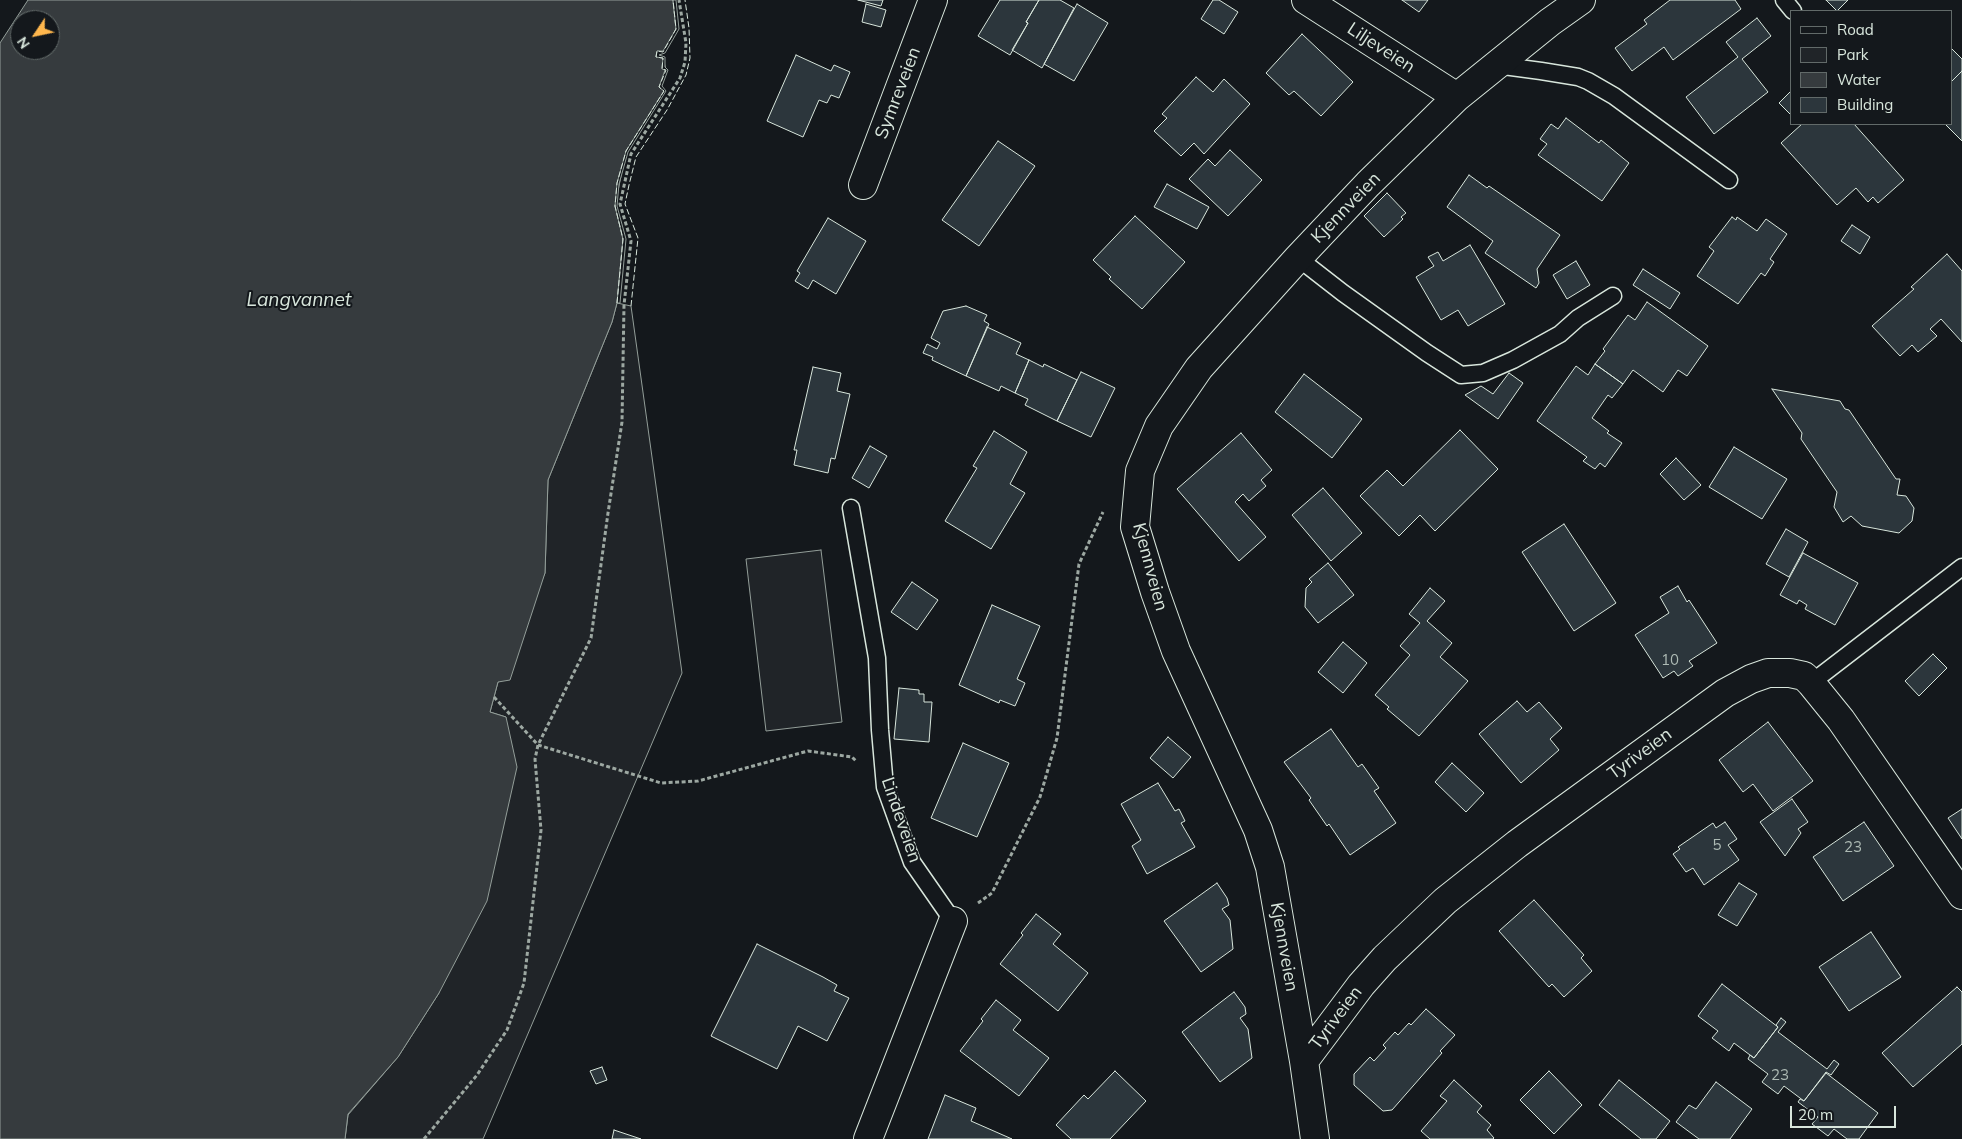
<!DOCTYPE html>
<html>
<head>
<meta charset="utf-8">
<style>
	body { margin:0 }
	#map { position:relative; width:1962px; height:1139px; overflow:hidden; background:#14181c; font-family:Mulish,sans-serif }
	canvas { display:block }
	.legend { position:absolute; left:1790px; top:10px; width:162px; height:115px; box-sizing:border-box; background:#14181c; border:1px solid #626a69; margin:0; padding:6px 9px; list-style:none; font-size:15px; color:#d8e6dc }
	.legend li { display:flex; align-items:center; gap:10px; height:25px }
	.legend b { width:25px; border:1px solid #626a69 }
	.north { position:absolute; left:10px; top:10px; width:50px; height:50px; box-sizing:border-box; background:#14181c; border:1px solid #626a69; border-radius:50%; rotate:236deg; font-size:14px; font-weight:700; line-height:20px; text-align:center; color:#d8e6dc }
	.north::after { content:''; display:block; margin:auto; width:18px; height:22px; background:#ffb74d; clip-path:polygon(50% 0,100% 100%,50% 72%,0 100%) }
	.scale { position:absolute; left:1790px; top:1106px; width:106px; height:22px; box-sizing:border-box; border:2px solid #d8e6dc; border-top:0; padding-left:6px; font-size:15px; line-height:18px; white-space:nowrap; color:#d8e6dc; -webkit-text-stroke:4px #14181c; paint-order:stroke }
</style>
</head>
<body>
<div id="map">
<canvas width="1962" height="1139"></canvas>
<ul class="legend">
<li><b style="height:6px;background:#14181c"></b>Road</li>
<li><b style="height:14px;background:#202428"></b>Park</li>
<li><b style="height:14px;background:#363b3e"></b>Water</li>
<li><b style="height:14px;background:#2c363c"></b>Building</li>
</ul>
<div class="north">N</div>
<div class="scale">20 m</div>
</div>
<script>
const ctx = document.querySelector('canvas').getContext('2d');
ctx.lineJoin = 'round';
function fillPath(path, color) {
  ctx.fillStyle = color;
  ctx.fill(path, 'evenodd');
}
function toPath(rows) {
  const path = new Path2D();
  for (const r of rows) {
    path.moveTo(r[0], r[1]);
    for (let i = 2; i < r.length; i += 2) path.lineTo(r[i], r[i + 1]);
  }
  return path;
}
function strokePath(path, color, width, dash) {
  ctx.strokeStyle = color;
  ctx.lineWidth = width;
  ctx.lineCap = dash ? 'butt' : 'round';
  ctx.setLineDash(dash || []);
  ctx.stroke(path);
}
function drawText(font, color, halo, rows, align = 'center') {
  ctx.font = font + ' Mulish,sans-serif';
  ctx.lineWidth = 4;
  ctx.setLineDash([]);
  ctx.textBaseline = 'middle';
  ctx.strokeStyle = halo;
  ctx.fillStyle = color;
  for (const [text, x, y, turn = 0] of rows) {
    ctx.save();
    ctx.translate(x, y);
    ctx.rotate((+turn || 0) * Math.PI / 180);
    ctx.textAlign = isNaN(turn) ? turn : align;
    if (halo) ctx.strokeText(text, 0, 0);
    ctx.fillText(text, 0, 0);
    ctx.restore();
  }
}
const green = toPath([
	[617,303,631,306,682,673,483,1139,345,1139,348,1115,398,1057,439,993,506,717,490,712,498,682,545,573,548,480,612,322,617,303],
	[821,550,842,722,766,731,746,559,821,550]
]);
const water = toPath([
	[28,0,673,0,676,29,663,52,657,51,656,57,663,58,666,70,659,87,664,91,626,151,615,206,623,239,617,303,612,322,548,480,545,573,510,680,498,682,490,712,506,717,517,767,487,901,439,993,398,1057,348,1114,345,1139,0,1139,0,43,28,0],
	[20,20,50,20,50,50,20,50,20,20]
]);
const pier = toPath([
	[673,0,676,0,679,29,665,53,659,55,665,57,665,67,668,70,662,86,666,91,628,152,619,184,617,206,626,239,620,303,617,303,623,239,615,206,617,183,626,151,664,91,659,87,665,70,662,69,663,58,656,57,657,51,663,51,676,29,673,0]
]);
const building = toPath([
	[858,0,883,0,881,6,858,0],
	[1000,0,1039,0,1026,22,1028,23,1010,55,978,36,1000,0],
	[1039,0,1060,0,1074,8,1042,68,1012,50,1028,23,1026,22,1039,0],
	[1213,0,1219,0,1238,12,1224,34,1201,19,1213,0],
	[1402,0,1428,0,1419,12,1402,0],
	[1670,0,1735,0,1741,9,1673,60,1664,47,1632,71,1615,48,1647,24,1644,20,1670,0],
	[1826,0,1848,0,1837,11,1826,0],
	[866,4,886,10,881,27,862,22,866,4],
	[1077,4,1108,23,1074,81,1044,64,1077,4],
	[1757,18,1771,36,1742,59,1768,92,1714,134,1686,97,1738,57,1726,42,1757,18],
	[1302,34,1353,82,1321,116,1294,91,1289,95,1266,73,1302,34],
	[1951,48,1962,59,1962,71,1951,82,1951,48],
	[796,55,831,71,834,65,850,72,839,98,831,95,827,103,819,100,803,137,767,121,796,55],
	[1962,71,1962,141,1945,124,1951,124,1951,82,1962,71],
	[1196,77,1213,92,1224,79,1250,104,1204,154,1194,143,1181,156,1154,131,1167,118,1162,114,1196,77],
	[1791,91,1791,115,1779,103,1791,91],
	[1566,118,1599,143,1601,140,1629,163,1602,201,1538,155,1547,144,1540,139,1551,124,1558,129,1566,118],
	[1802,124,1854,124,1904,180,1878,203,1873,197,1868,202,1856,188,1837,205,1781,143,1802,124],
	[998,141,1035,166,979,246,942,220,998,141],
	[1230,150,1262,180,1228,216,1189,179,1208,159,1215,166,1230,150],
	[1469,175,1487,188,1489,186,1560,235,1537,269,1539,283,1536,288,1485,253,1493,241,1447,207,1469,175],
	[1167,184,1209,207,1197,229,1154,207,1167,184],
	[1387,193,1406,213,1401,217,1403,219,1384,237,1364,216,1387,193],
	[1135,216,1185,262,1142,309,1109,279,1111,277,1093,260,1135,216],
	[1732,217,1736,220,1737,217,1757,231,1766,219,1787,234,1770,259,1774,262,1765,276,1761,273,1738,304,1697,276,1714,251,1709,247,1732,217],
	[828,218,866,241,836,294,813,280,808,289,795,281,800,273,797,271,828,218],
	[1852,225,1870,237,1860,254,1841,241,1852,225],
	[1470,245,1505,304,1468,326,1458,310,1441,320,1416,277,1434,266,1428,257,1438,252,1443,261,1470,245],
	[1947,254,1962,271,1962,342,1941,319,1930,329,1937,336,1918,352,1912,345,1900,356,1872,326,1914,289,1911,287,1947,254],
	[1576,261,1590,285,1567,299,1553,275,1576,261],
	[1643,269,1680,293,1670,309,1633,285,1643,269],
	[1647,302,1708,346,1687,376,1678,370,1663,392,1633,370,1623,384,1595,364,1605,351,1603,349,1628,315,1635,320,1647,302],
	[966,306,987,315,984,321,989,324,966,376,932,360,933,357,923,353,927,344,937,349,940,343,931,338,943,311,966,306],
	[987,327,1021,343,1016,354,1029,360,1015,393,1001,386,999,391,966,376,987,327],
	[1029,360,1043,367,1044,364,1077,380,1057,421,1025,405,1028,399,1015,393,1029,360],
	[1595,364,1623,384,1612,398,1608,395,1592,418,1609,431,1607,433,1622,443,1605,467,1600,463,1595,469,1583,461,1587,457,1537,421,1576,366,1588,375,1595,364],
	[813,367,841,373,837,391,850,394,835,459,831,458,828,473,794,465,797,450,794,450,813,367],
	[1081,372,1115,388,1091,437,1057,421,1081,372],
	[1509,373,1523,383,1498,419,1465,395,1481,386,1493,394,1509,373],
	[1304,374,1362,419,1332,458,1275,412,1304,374],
	[1772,389,1840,401,1845,409,1849,410,1896,479,1900,479,1897,495,1906,496,1914,508,1912,521,1899,533,1862,526,1851,516,1843,522,1834,507,1837,492,1801,439,1802,433,1772,389],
	[1460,430,1498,469,1435,531,1420,515,1399,536,1360,496,1387,470,1403,486,1460,430],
	[994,431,1027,452,1010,484,1025,493,991,549,945,521,977,468,973,466,994,431],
	[1241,433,1272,470,1261,480,1266,486,1249,501,1243,494,1235,502,1266,537,1239,561,1177,489,1241,433],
	[870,446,887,456,869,488,852,478,870,446],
	[1734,447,1787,479,1762,519,1709,487,1734,447],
	[1676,458,1701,485,1684,500,1660,474,1676,458],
	[1323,488,1362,533,1331,561,1292,515,1323,488],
	[1564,524,1616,603,1574,631,1522,552,1564,524],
	[1786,529,1808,542,1789,577,1766,564,1786,529],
	[1803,553,1858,583,1835,625,1805,609,1807,605,1799,600,1797,604,1780,595,1803,553],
	[1328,563,1354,595,1318,623,1305,607,1306,588,1312,582,1309,579,1328,563],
	[912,582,938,600,917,630,891,612,912,582],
	[1678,586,1687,602,1689,600,1717,643,1689,661,1693,666,1678,676,1674,671,1663,678,1635,635,1669,613,1660,597,1678,586],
	[1430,588,1445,601,1427,621,1452,643,1440,657,1468,681,1419,736,1387,709,1389,707,1375,695,1410,655,1400,646,1420,623,1409,614,1430,588],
	[992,605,1040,626,1017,679,1025,683,1015,706,1000,700,999,703,959,685,992,605],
	[1343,642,1367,663,1343,693,1318,672,1343,642],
	[1933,654,1947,668,1919,696,1905,681,1933,654],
	[899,688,919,690,919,694,924,694,924,702,932,702,929,742,894,739,899,688],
	[1517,701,1527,712,1539,702,1562,728,1550,739,1559,750,1521,783,1479,734,1517,701],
	[1768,722,1813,781,1773,811,1753,784,1743,792,1719,760,1768,722],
	[1331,729,1358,767,1362,764,1379,788,1374,791,1396,823,1350,855,1329,824,1327,826,1309,800,1311,798,1284,762,1331,729],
	[1168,737,1191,757,1173,778,1150,758,1168,737],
	[963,743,1009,763,977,837,931,818,963,743],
	[1452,763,1484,793,1466,812,1435,782,1452,763],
	[1158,783,1175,811,1179,809,1185,821,1181,823,1195,847,1147,874,1132,846,1141,840,1121,804,1158,783],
	[1792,799,1808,822,1798,829,1801,833,1785,856,1760,822,1792,799],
	[1962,809,1962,839,1948,818,1962,809],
	[1725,822,1737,839,1728,845,1739,860,1704,885,1693,868,1686,872,1673,854,1680,849,1678,847,1713,823,1716,828,1725,822],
	[1864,822,1894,866,1843,901,1813,857,1864,822],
	[1217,883,1227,898,1229,905,1222,909,1230,920,1233,949,1201,972,1164,921,1217,883],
	[1739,883,1757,894,1737,926,1718,915,1739,883],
	[1534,900,1584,955,1581,958,1592,971,1564,997,1552,984,1549,987,1499,931,1534,900],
	[1036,914,1061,934,1053,944,1088,973,1058,1011,1000,964,1023,935,1021,933,1036,914],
	[1871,932,1901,977,1849,1011,1819,967,1871,932],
	[757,944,823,977,837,985,834,991,849,998,827,1041,798,1026,777,1069,711,1036,757,944],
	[1722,984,1778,1027,1754,1058,1734,1043,1729,1051,1712,1038,1718,1031,1698,1016,1722,984],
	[1957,987,1962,992,1962,1044,1913,1087,1882,1053,1957,987],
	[1234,992,1245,1007,1246,1014,1240,1018,1248,1029,1252,1058,1220,1082,1182,1032,1234,992],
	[996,1000,1021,1020,1013,1030,1049,1058,1019,1096,960,1051,983,1021,981,1019,996,1000],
	[1426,1009,1455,1035,1440,1051,1442,1053,1392,1110,1383,1111,1354,1085,1354,1074,1370,1057,1374,1061,1386,1048,1383,1045,1395,1032,1398,1035,1409,1023,1411,1025,1426,1009],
	[1781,1018,1786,1022,1778,1032,1827,1069,1834,1060,1839,1064,1831,1075,1826,1072,1804,1101,1784,1086,1778,1094,1762,1082,1768,1074,1748,1059,1750,1055,1754,1058,1778,1027,1776,1025,1781,1018],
	[602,1067,607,1080,596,1084,590,1071,602,1067],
	[1115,1071,1146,1101,1110,1139,1071,1139,1056,1125,1084,1095,1088,1099,1115,1071],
	[1549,1071,1582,1105,1554,1134,1520,1100,1549,1071],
	[1826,1073,1878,1113,1859,1139,1847,1139,1834,1129,1828,1136,1812,1124,1818,1117,1798,1102,1800,1099,1804,1101,1826,1073],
	[1454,1080,1482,1106,1477,1112,1491,1125,1487,1130,1494,1138,1493,1139,1430,1139,1421,1131,1447,1101,1440,1096,1454,1080],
	[1619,1080,1670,1121,1656,1139,1641,1139,1599,1105,1619,1080],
	[1716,1082,1752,1109,1730,1139,1699,1139,1676,1122,1689,1105,1696,1109,1716,1082],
	[945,1095,976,1108,971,1121,1012,1139,928,1139,945,1095],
	[614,1130,641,1139,612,1139,614,1130]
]);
const path = toPath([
	[494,697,538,745,661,783,698,781,808,751,852,757,856,761],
	[978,903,992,893,1040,797,1057,738,1079,564,1103,512],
	[424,1139,477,1075,507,1030,524,983,541,830,535,759,538,745,591,638,608,513,622,422,624,305,631,241,620,204,631,154,680,78,685,62,686,43,679,0]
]);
const service = toPath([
	[1784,0,1793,11],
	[1496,65,1541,71,1578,77,1588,81,1614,96,1729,180],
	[1298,258,1343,293,1427,353,1461,375,1483,373,1513,360,1560,334,1578,318,1613,296],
	[851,508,877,658,880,730,885,787,912,862,953,921],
	[1811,683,1962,567]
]);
const minor = toPath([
	[1306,0,1457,97],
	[863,185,933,0],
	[1304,1061,1361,985,1385,958,1445,901,1517,844,1725,693,1751,679,1768,673,1790,673,1804,676,1811,683,1841,720,1962,895],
	[868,1139,953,921],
	[1315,1139,1304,1061,1270,867,1258,830,1176,651,1155,592,1135,527,1140,471,1159,426,1199,368,1298,258,1368,184,1457,97,1550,22,1581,0]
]);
const fence = toPath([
	[617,303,623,239,615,206,617,183,626,151,664,91,659,87,666,70,662,69,663,58,656,57,657,51,663,52,676,29,673,0],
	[631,306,638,238,625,204,629,185,636,157,667,110,686,75,690,58,689,28,685,0]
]);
const numberNames = [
	["10",1670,660],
	["5",1717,845],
	["23",1853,847],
	["23",1780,1075]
];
const streetNames = [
	["Liljeveien",1381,48,33],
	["Symreveien",898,93,-69],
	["Kjennveien",1346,208,-46],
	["Kjennveien",1150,567,75],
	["Tyriveien",1640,754,-36],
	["Lindeveien",901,820,71],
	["Kjennveien",1284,947,80],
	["Tyriveien",1336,1018,-53]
];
const waterNames = [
	["Langvannet",299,300]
];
fillPath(green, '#202428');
strokePath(green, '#939e99', 1);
fillPath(water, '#363b3e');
strokePath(water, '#939e99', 1);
fillPath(pier, '#14181c');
strokePath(pier, '#939e99', 1);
fillPath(building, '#2c363c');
strokePath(building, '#d8e6dc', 1);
strokePath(service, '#d8e6dc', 19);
strokePath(minor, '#d8e6dc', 30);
strokePath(path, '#9da8a2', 3, [4, 2.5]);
strokePath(service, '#14181c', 16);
strokePath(minor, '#14181c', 28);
strokePath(fence, '#d8e6dc', 1, [6, 2.5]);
drawText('15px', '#adbab4', null, numberNames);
drawText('18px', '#d8e6dc', '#14181c', streetNames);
drawText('italic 19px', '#d8e6dc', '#14181c', waterNames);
</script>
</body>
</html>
